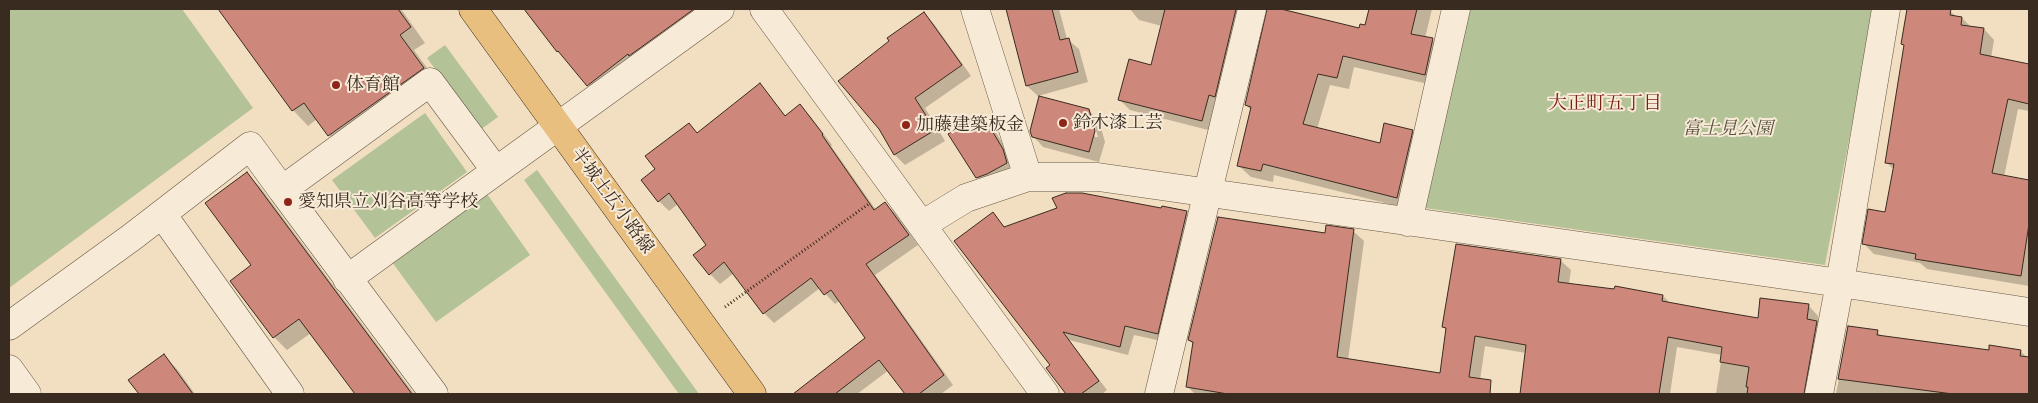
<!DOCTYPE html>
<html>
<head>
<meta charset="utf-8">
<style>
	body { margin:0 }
	#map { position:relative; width:2038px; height:403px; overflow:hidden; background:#f2dec0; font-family:"Gentium Book Plus",serif }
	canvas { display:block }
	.frame { position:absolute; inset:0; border:10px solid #392b20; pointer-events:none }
</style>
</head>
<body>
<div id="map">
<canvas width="2038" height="403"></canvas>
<div class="frame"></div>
</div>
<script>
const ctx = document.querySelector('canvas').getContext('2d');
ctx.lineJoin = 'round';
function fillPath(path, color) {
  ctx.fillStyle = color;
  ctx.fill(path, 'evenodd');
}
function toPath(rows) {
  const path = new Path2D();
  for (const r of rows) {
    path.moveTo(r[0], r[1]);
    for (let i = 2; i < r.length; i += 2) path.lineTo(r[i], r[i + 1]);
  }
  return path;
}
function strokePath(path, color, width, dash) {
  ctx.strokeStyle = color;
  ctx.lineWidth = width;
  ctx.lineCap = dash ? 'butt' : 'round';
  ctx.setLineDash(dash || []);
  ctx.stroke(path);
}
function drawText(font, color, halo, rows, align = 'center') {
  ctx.font = font + ' "Gentium Book Plus","Noto Serif JP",serif';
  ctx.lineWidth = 4;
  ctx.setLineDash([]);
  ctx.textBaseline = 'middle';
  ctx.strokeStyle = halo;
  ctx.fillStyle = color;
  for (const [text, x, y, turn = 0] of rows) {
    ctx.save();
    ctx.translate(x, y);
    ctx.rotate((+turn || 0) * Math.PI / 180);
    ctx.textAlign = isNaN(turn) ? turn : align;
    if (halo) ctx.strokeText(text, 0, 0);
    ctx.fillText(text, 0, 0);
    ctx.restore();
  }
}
const green = toPath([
	[9,9,182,9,253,108,9,288],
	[1466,9,1874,9,1825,265,1418,207],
	[445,45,498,117,480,130,427,58],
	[425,113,467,172,375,238,332,180],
	[537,170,699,394,679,394,524,180],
	[487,194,530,255,436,322,392,262]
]);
const shadow = toPath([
	[220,9,401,9,425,43,414,50,438,83,344,151,329,135,317,119,308,126,293,110],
	[526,9,722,9,600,97,558,51],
	[1008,9,1059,9,1067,39,1079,49,1088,82,1038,96,1027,86],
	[1130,9,1240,9,1212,131,1130,110,1120,100,1152,67,1162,26,1139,20],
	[1274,9,1360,29,1366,26,1370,9,1432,9,1425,38,1433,40,1445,52,1437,86,1354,67,1349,89,1330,85,1317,129,1381,144,1412,131,1424,143,1409,209,1274,175,1273,182,1251,177,1239,166,1252,111,1246,105],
	[1909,9,1947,9,1957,17,1962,18,1971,27,1984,29,1994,40,1991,58,2029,65,2029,111,2018,109,2004,177,2029,181,2029,286,1927,269,1920,263,1874,254,1864,244,1886,213,1894,170,1886,162,1905,46,1903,44],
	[924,13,934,24,971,76,925,108,945,141,905,165,895,155,880,129],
	[760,85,786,117,800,106,810,116,832,145,831,146,876,210,885,203,895,213,918,245,875,275,953,385,941,394,907,394,889,370,857,394,799,394,797,392,867,339,840,300,835,304,820,288,774,323,764,313,734,273,720,284,710,274,707,245,678,204,669,211,659,201,657,170,689,125,698,134],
	[1088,110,1099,121,1105,142,1099,162,1043,147,1033,136],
	[1090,117,1092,117,1098,137,1095,137],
	[982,115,992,126,1013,160,1017,173,987,188,977,177],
	[247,174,260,187,414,394,357,394,311,333,287,350,274,337,252,266],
	[1186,213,1195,222,1166,342,1134,335,1128,355,1069,340,1107,390,1102,394,1068,394,1048,368,1052,365,993,214,1006,228],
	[1353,231,1364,241,1348,360,1442,374,1447,330,1443,326,1560,260,1571,270,1569,284,1663,296,1671,304,1759,319,1808,305,1818,316,1818,323,1827,332,1815,394,1716,394,1722,355,1677,347,1670,394,1521,394,1526,353,1485,346,1478,394,1195,394,1188,387,1194,345,1189,340,1326,234],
	[1849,327,1877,332,1883,337,1990,352,2020,351,2029,359,2029,394,1836,394],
	[164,356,177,369,195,394,140,394,130,380]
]);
const building = toPath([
	[218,9,398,9,411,27,400,35,424,68,328,136,304,103,292,111,218,9],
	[524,9,694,9,629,56,628,54,587,86,558,51,557,52,524,9],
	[1006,9,1052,9,1060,40,1069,38,1078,72,1026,86,1006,9],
	[1165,9,1236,9,1215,97,1209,95,1202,121,1118,100,1129,59,1151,65,1165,9],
	[1267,9,1281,9,1359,28,1360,24,1365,25,1369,9,1417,9,1411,34,1433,38,1425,75,1343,56,1337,78,1318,74,1303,124,1380,143,1384,123,1413,130,1397,198,1263,164,1261,171,1237,166,1251,107,1245,105,1267,9],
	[1907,9,1951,9,1950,15,1962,17,1961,25,1984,28,1980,54,2029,64,2029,104,2008,99,1992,173,2029,180,2029,224,2021,276,1915,259,1916,254,1862,244,1868,209,1885,212,1894,164,1885,163,1904,45,1901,44,1907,9],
	[924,12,962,65,915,98,935,130,894,155,879,129,838,81,889,41,887,38,924,12],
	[760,83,785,116,800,104,823,134,822,135,874,210,885,202,909,235,866,264,944,375,919,394,905,394,879,360,835,394,793,394,865,338,831,290,824,295,811,278,763,314,724,262,709,275,693,255,706,245,669,193,658,202,641,180,655,169,645,156,689,123,697,133,760,83],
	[1039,96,1089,109,1095,131,1089,152,1032,137,1030,131,1039,96],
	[982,114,1003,149,1007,163,987,174,976,178,948,134,982,114],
	[247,172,412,394,355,394,299,319,273,338,230,281,251,265,205,203,247,172],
	[1066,193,1082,193,1161,208,1162,206,1187,211,1158,334,1125,326,1120,347,1063,332,1099,381,1081,394,1066,394,1046,368,1050,365,954,241,993,212,1004,227,1057,208,1052,198,1066,193],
	[1218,217,1325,233,1326,225,1354,229,1337,357,1440,373,1446,328,1442,327,1456,244,1561,259,1558,282,1614,289,1615,286,1663,295,1662,301,1711,310,1758,318,1760,298,1809,304,1807,319,1817,321,1804,394,1747,394,1748,387,1746,387,1749,367,1720,362,1722,347,1668,337,1659,394,1520,394,1526,345,1475,336,1469,377,1491,380,1490,394,1228,394,1186,387,1193,342,1188,340,1218,217],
	[1848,326,1878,330,1877,335,1989,350,1989,345,2021,350,2020,356,2029,357,2029,394,1953,394,1838,379,1848,326],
	[164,354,193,394,139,394,128,380,164,354]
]);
const path = toPath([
	[725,307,870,203]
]);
const minor = toPath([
	[764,9,1045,394],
	[975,9,1028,177],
	[282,190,434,394],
	[162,214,290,394],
	[1408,222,1456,9],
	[922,225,966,198,1028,177,1098,177,1840,283,2029,312],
	[347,279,496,171],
	[9,326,132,237,250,146,282,190,430,82,496,171,720,9],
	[9,369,27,394],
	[1159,394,1252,9],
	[1819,394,1840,283,1886,9]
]);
const major = toPath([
	[473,9,752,394]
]);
const markers = [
	[336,85,5,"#8f2418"],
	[1063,123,5,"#8f2418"],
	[906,125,5,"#8f2418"],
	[288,202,5,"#8f2418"]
];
const poiNames = [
	["体育館",346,85],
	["鈴木漆工芸",1073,123],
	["加藤建築板金",916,125],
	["愛知県立刈谷高等学校",298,202]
];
const parkNames = [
	["富士見公園",1728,129]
];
const streetNames = [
	["半城土広小路線",612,201,54]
];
const neighbourhoodNames = [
	["大正町五丁目",1605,104]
];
fillPath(green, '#b4c297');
fillPath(shadow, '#0003');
fillPath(building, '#ce877b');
strokePath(building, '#392b20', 1);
strokePath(minor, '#675848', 29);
strokePath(major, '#392b20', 29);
strokePath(path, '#392b20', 3, [1, 2.5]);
strokePath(minor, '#f7ead6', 28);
strokePath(major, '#e9bf80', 28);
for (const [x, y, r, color] of markers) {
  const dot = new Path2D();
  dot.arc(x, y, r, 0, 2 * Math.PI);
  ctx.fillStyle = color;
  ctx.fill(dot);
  strokePath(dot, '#f7ead6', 2);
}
drawText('18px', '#392b20', '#f7ead6', poiNames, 'left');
drawText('italic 18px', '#58513e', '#f7ead6', parkNames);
drawText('18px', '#392b20', '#f7ead6', streetNames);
drawText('19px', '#7a1f14', '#f7ead6', neighbourhoodNames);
</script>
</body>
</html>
